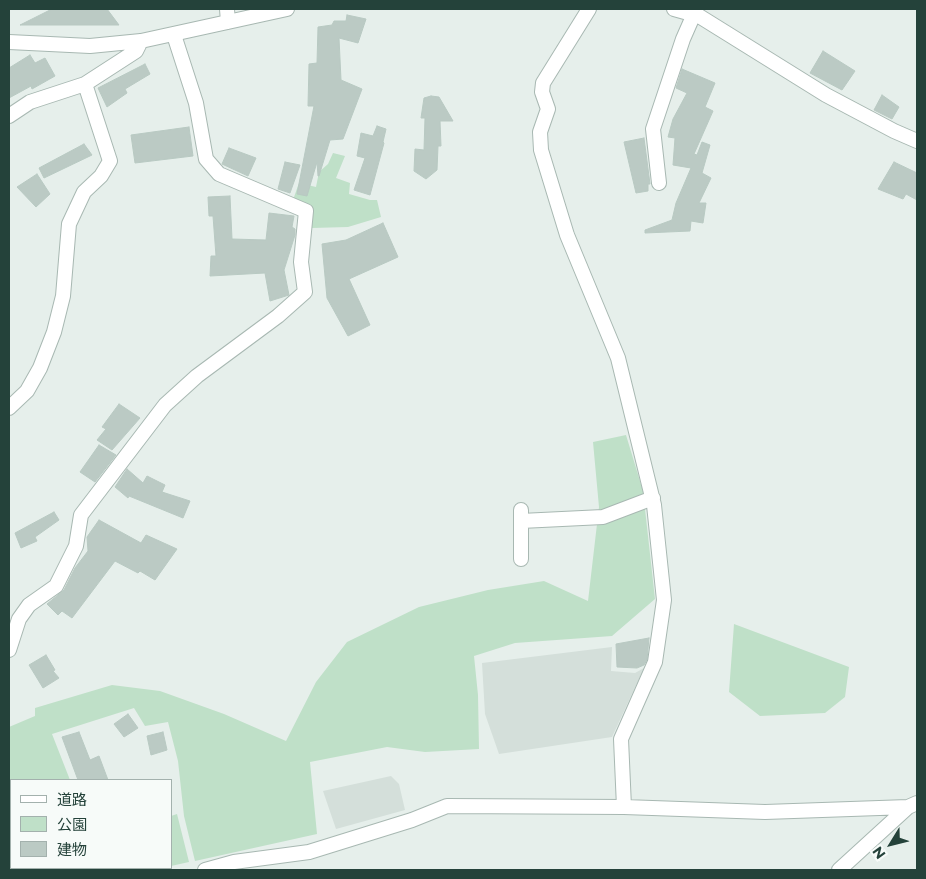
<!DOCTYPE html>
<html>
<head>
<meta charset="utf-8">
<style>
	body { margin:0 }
	#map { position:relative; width:926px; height:879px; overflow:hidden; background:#e6efeb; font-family:Montserrat,"Noto Sans JP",sans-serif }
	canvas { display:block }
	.frame { position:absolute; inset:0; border:10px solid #24423a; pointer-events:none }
	.legend { position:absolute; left:10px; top:779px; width:162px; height:90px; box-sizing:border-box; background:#f7fbf9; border:1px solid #a3b1ad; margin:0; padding:6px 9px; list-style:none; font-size:15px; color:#24423a }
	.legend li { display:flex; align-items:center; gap:10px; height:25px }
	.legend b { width:25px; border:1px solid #a3b1ad }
	.north { position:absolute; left:866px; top:819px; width:50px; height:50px; -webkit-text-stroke:4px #f7fbf9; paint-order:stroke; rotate:234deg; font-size:14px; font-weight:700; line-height:20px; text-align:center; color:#24423a }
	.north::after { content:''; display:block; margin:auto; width:18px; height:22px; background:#24423a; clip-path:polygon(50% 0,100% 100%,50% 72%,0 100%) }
</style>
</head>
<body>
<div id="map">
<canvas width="926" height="879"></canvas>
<div class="frame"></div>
<ul class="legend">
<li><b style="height:6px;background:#fff"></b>道路</li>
<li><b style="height:14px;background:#bfe0c8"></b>公園</li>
<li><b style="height:14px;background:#bbcac4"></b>建物</li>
</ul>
<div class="north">N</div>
</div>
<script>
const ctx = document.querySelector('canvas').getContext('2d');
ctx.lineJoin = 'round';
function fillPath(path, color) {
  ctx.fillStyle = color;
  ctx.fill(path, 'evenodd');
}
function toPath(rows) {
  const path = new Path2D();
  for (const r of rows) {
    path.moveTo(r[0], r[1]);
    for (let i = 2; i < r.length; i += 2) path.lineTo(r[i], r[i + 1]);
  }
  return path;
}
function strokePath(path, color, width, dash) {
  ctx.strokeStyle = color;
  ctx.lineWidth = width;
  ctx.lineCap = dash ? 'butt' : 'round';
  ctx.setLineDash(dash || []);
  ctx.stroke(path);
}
const built = toPath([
	[612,647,611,671,635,673,644,668,612,737,499,754,485,714,482,663],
	[391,776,399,784,405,810,336,829,323,791]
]);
const green = toPath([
	[333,153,345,156,336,178,350,183,349,194,370,200,377,200,381,217,348,227,312,228,312,209,293,200,299,183,316,187,319,172,328,164],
	[626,435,643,491,655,599,612,636,515,643,474,656,478,695,479,749,425,752,387,747,310,762,317,834,195,861,184,816,178,761,168,722,145,726,134,708,52,734,70,780,11,780,11,803,9,804,9,727,35,716,35,708,112,685,160,691,224,714,286,741,316,682,347,642,419,607,488,590,544,581,588,601,599,507,593,442],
	[734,624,849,667,845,697,825,713,760,716,729,692],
	[177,814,189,862,171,866,171,816]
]);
const building = toPath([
	[52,9,107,9,119,25,20,25,52,9],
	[347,15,366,19,358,43,339,38,341,80,362,89,343,139,330,140,319,176,318,176,317,162,307,196,297,194,314,106,308,106,309,64,317,63,318,27,332,25,334,21,346,21,347,15],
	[823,51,855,71,842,90,810,73,823,51],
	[30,55,35,63,45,58,55,76,32,89,31,86,9,98,9,68,30,55],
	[145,64,150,74,125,89,127,93,107,107,98,88,145,64],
	[682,69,715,83,705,107,713,111,694,154,697,155,702,142,710,145,702,173,711,178,699,203,706,203,703,223,691,221,690,231,645,233,645,230,672,220,676,203,691,168,673,165,675,138,668,137,673,119,687,93,676,88,682,69],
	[882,95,899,107,892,119,874,110,882,95],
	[431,96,439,97,453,121,440,121,441,146,438,146,437,170,426,179,414,171,415,149,424,150,425,118,421,118,424,98,431,96],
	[377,126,386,129,383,142,384,143,370,195,354,190,365,158,357,156,361,133,373,136,377,126],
	[189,127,193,156,135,163,131,135,189,127],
	[644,138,650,184,648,184,648,191,636,193,624,142,644,138],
	[84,144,92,155,44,178,39,168,84,144],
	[229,148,256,158,248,176,222,164,229,148],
	[285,162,300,165,290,193,278,189,285,162],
	[894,162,917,173,917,200,906,194,903,199,878,189,894,162],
	[37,174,50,194,36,207,17,187,37,174],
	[230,196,232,239,266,240,269,213,294,216,292,227,295,229,295,235,284,270,289,295,270,301,265,273,210,276,211,256,216,256,213,216,209,216,208,197,230,196],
	[383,223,398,257,349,279,370,325,348,336,327,298,322,244,346,240,383,223],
	[119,404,140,418,112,450,97,440,106,429,102,427,119,404],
	[99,445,116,455,95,482,80,472,99,445],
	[127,469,143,483,147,476,165,485,162,492,190,501,183,518,129,496,128,498,115,487,127,469],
	[54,512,59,520,35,537,37,541,21,548,15,533,54,512],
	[99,520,141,543,146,535,177,549,155,580,140,571,138,573,115,561,72,618,62,611,58,615,47,604,64,590,75,568,88,551,87,537,99,520],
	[649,638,647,660,644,665,637,668,617,667,616,644,649,638],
	[46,655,55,670,53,671,59,678,43,688,29,665,46,655],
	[128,714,138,728,124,737,114,724,128,714],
	[79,732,90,760,99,756,108,780,78,780,62,737,79,732],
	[163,732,167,750,151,755,147,736,163,732]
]);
const minor = toPath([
	[227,9,228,22],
	[589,9,543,83,542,92,548,109,540,132,541,150,567,235,618,358,654,505,664,600,655,662,621,739,624,807],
	[674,9,699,16,826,95,894,131,917,141],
	[9,42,90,46,141,41,287,9],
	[9,116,30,102,85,84,136,51,141,41],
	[659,183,653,129,683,39,694,14],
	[9,408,27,391,40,368,54,332,63,296,69,224,84,192,101,176,110,161,85,84],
	[521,521,603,517,653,498],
	[521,559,521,510],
	[9,650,19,619,29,605,56,586,76,546,81,515,165,405,197,376,278,316,305,292,301,262,306,211,219,174,206,159,196,103,174,35],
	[205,870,234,862,309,852,412,820,447,806,624,807,765,812,908,807],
	[839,870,908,807,917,803]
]);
fillPath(built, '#d4dfda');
fillPath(green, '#bfe0c8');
fillPath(building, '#bbcac4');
strokePath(building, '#b8c9c2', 1);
strokePath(minor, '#a8b8b2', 16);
strokePath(minor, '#fff', 14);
</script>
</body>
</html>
